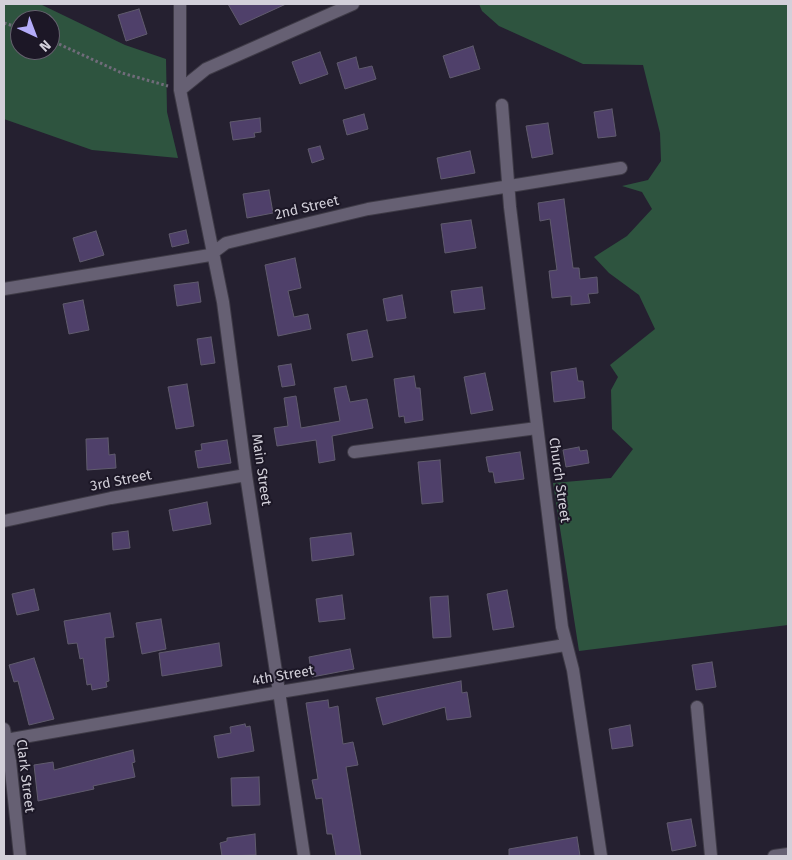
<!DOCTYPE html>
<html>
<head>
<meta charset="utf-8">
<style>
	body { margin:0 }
	#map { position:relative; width:792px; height:860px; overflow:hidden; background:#252030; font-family:"Fira Sans",sans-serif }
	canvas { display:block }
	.frame { position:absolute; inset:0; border:5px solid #d3d0da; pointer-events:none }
	.north { position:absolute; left:10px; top:10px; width:50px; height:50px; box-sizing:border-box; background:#1c1726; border:1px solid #65616e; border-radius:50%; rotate:137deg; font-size:14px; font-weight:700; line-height:20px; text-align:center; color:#d3d0da }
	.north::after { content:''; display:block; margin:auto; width:18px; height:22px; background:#b4acf9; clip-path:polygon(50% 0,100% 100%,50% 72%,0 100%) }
</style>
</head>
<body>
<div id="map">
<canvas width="792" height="860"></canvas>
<div class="frame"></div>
<div class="north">N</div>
</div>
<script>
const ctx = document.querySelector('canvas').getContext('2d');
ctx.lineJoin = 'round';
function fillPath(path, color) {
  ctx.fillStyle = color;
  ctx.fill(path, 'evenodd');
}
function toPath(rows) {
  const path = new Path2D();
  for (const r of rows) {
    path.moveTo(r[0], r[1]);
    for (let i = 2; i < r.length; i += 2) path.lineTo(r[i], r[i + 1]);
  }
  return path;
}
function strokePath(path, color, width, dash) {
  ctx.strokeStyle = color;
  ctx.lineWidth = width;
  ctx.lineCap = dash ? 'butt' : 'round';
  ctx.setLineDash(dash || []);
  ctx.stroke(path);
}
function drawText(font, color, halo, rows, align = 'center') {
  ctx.font = font + ' "Fira Sans",sans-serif';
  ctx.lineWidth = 4;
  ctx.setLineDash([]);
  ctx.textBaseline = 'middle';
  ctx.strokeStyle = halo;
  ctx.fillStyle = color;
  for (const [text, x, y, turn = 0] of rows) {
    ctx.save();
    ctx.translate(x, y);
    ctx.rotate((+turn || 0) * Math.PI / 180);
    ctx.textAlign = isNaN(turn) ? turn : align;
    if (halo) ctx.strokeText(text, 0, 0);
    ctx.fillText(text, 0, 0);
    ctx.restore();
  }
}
const green = toPath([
	[4,4,40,4,125,45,166,59,167,112,178,158,92,150,4,119],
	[20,20,50,20,50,50,20,50],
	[479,4,788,4,788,625,579,651,553,483,611,478,633,449,612,429,611,390,618,377,610,365,655,329,639,295,609,273,594,257,627,236,652,209,642,192,622,186,648,180,661,161,660,133,643,65,583,64,499,26,482,11]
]);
const building = toPath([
	[228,4,286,4,240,25,228,4],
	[139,9,147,34,126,41,118,15,139,9],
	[473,46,480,69,450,78,443,56,473,46],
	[320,52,328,74,300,84,292,62,320,52],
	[356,57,359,69,372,66,376,79,345,89,337,63,356,57],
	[612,109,616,136,598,138,594,112,612,109],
	[364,114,368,129,347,135,343,120,364,114],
	[260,118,261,132,254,133,255,137,233,140,230,122,260,118],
	[548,123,553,154,532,158,526,126,548,123],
	[320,146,324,159,312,163,308,149,320,146],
	[470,151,475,173,441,179,437,158,470,151],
	[269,190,273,213,247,218,243,194,269,190],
	[564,199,573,268,579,268,580,279,597,277,598,293,588,294,590,303,571,305,571,296,552,298,549,271,557,270,550,219,540,221,538,203,564,199],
	[471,220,476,248,445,253,441,224,471,220],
	[186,230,189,243,172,247,169,234,186,230],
	[96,231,104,255,80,262,73,238,96,231],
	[295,258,301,288,288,291,294,317,308,314,311,329,278,336,265,265,295,258],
	[198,282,201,302,177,306,174,285,198,282],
	[482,287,485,309,454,313,451,291,482,287],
	[402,295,406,318,387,321,383,299,402,295],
	[83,300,89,330,69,334,63,304,83,300],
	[367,330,373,357,352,361,347,334,367,330],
	[211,337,215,363,201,365,197,339,211,337],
	[291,364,295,385,282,387,278,366,291,364],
	[576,368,578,381,583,381,585,398,554,402,551,372,576,368],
	[485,373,493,410,471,414,464,377,485,373],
	[414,376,416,388,420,388,423,420,405,423,404,416,399,417,394,379,414,376],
	[187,384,194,426,176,429,168,387,187,384],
	[346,386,350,402,367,399,373,428,332,436,335,460,319,463,316,440,277,446,274,428,288,426,284,398,296,396,301,428,340,421,334,388,346,386],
	[108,438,109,455,115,454,116,468,87,470,86,439,108,438],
	[227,440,231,463,198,468,195,451,202,450,201,444,227,440],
	[579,447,580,451,587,450,589,463,566,467,563,450,579,447],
	[520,452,524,479,495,483,493,472,489,472,486,457,520,452],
	[440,460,443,502,422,504,418,462,440,460],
	[207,502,211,524,173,531,169,510,207,502],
	[128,531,130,548,113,550,112,533,128,531],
	[351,533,354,555,312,561,310,538,351,533],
	[34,589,39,610,17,615,12,594,34,589],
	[507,590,514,627,493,630,487,594,507,590],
	[342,595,345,619,319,622,316,599,342,595],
	[448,596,451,637,433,638,430,597,448,596],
	[110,613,114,637,105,638,109,681,106,682,107,687,92,690,91,684,87,685,83,658,80,659,77,643,68,644,64,621,110,613],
	[161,619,166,649,142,654,136,623,161,619],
	[219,643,222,666,162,676,159,653,219,643],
	[350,649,354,669,312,677,309,657,350,649],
	[34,658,54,719,29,725,18,681,14,682,9,665,34,658],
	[712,662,716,687,696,690,692,665,712,662],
	[461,681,462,693,467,692,471,717,447,720,445,707,383,725,376,698,461,681],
	[328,700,329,708,338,706,343,744,353,742,358,765,346,767,361,856,336,856,332,834,327,834,322,798,316,799,312,780,318,779,306,703,328,700],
	[245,724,246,727,250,726,254,751,218,758,214,736,231,733,230,727,245,724],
	[630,725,633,746,612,749,609,729,630,725],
	[133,750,135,762,132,763,135,777,93,786,94,789,38,801,34,765,53,762,54,770,133,750],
	[259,777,260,805,232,806,231,778,259,777],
	[691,819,696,846,672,851,667,823,691,819],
	[255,834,256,855,222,856,220,843,227,841,227,838,255,834],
	[577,837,580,856,509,856,509,849,577,837]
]);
const path = toPath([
	[4,23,20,28],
	[50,40,122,73,168,86]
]);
const minor = toPath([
	[180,4,180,90,223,302,246,475,304,856],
	[180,90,206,69,353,4],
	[502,105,510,207,562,627,573,670,601,856],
	[4,289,210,255,226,243,368,209,621,168],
	[354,452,537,428],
	[4,521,111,498,246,475],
	[697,707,711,856],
	[4,729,10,761,20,856],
	[6,740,280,692,565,645],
	[774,856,788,854]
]);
const streetNames = [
	["2nd Street",307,208,-13],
	["Main Street",261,470,82],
	["Church Street",559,480,82],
	["3rd Street",121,481,-11],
	["4th Street",283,676,-10],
	["Clark Street",25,776,83]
];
fillPath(green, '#2e543f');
fillPath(building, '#4f406a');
strokePath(building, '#605b6d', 1);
strokePath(minor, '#3e3a46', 14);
strokePath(path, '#706c7a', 3, [2.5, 2.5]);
strokePath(minor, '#666073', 12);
drawText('14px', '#d3d0da', '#1c1726', streetNames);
</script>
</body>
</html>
